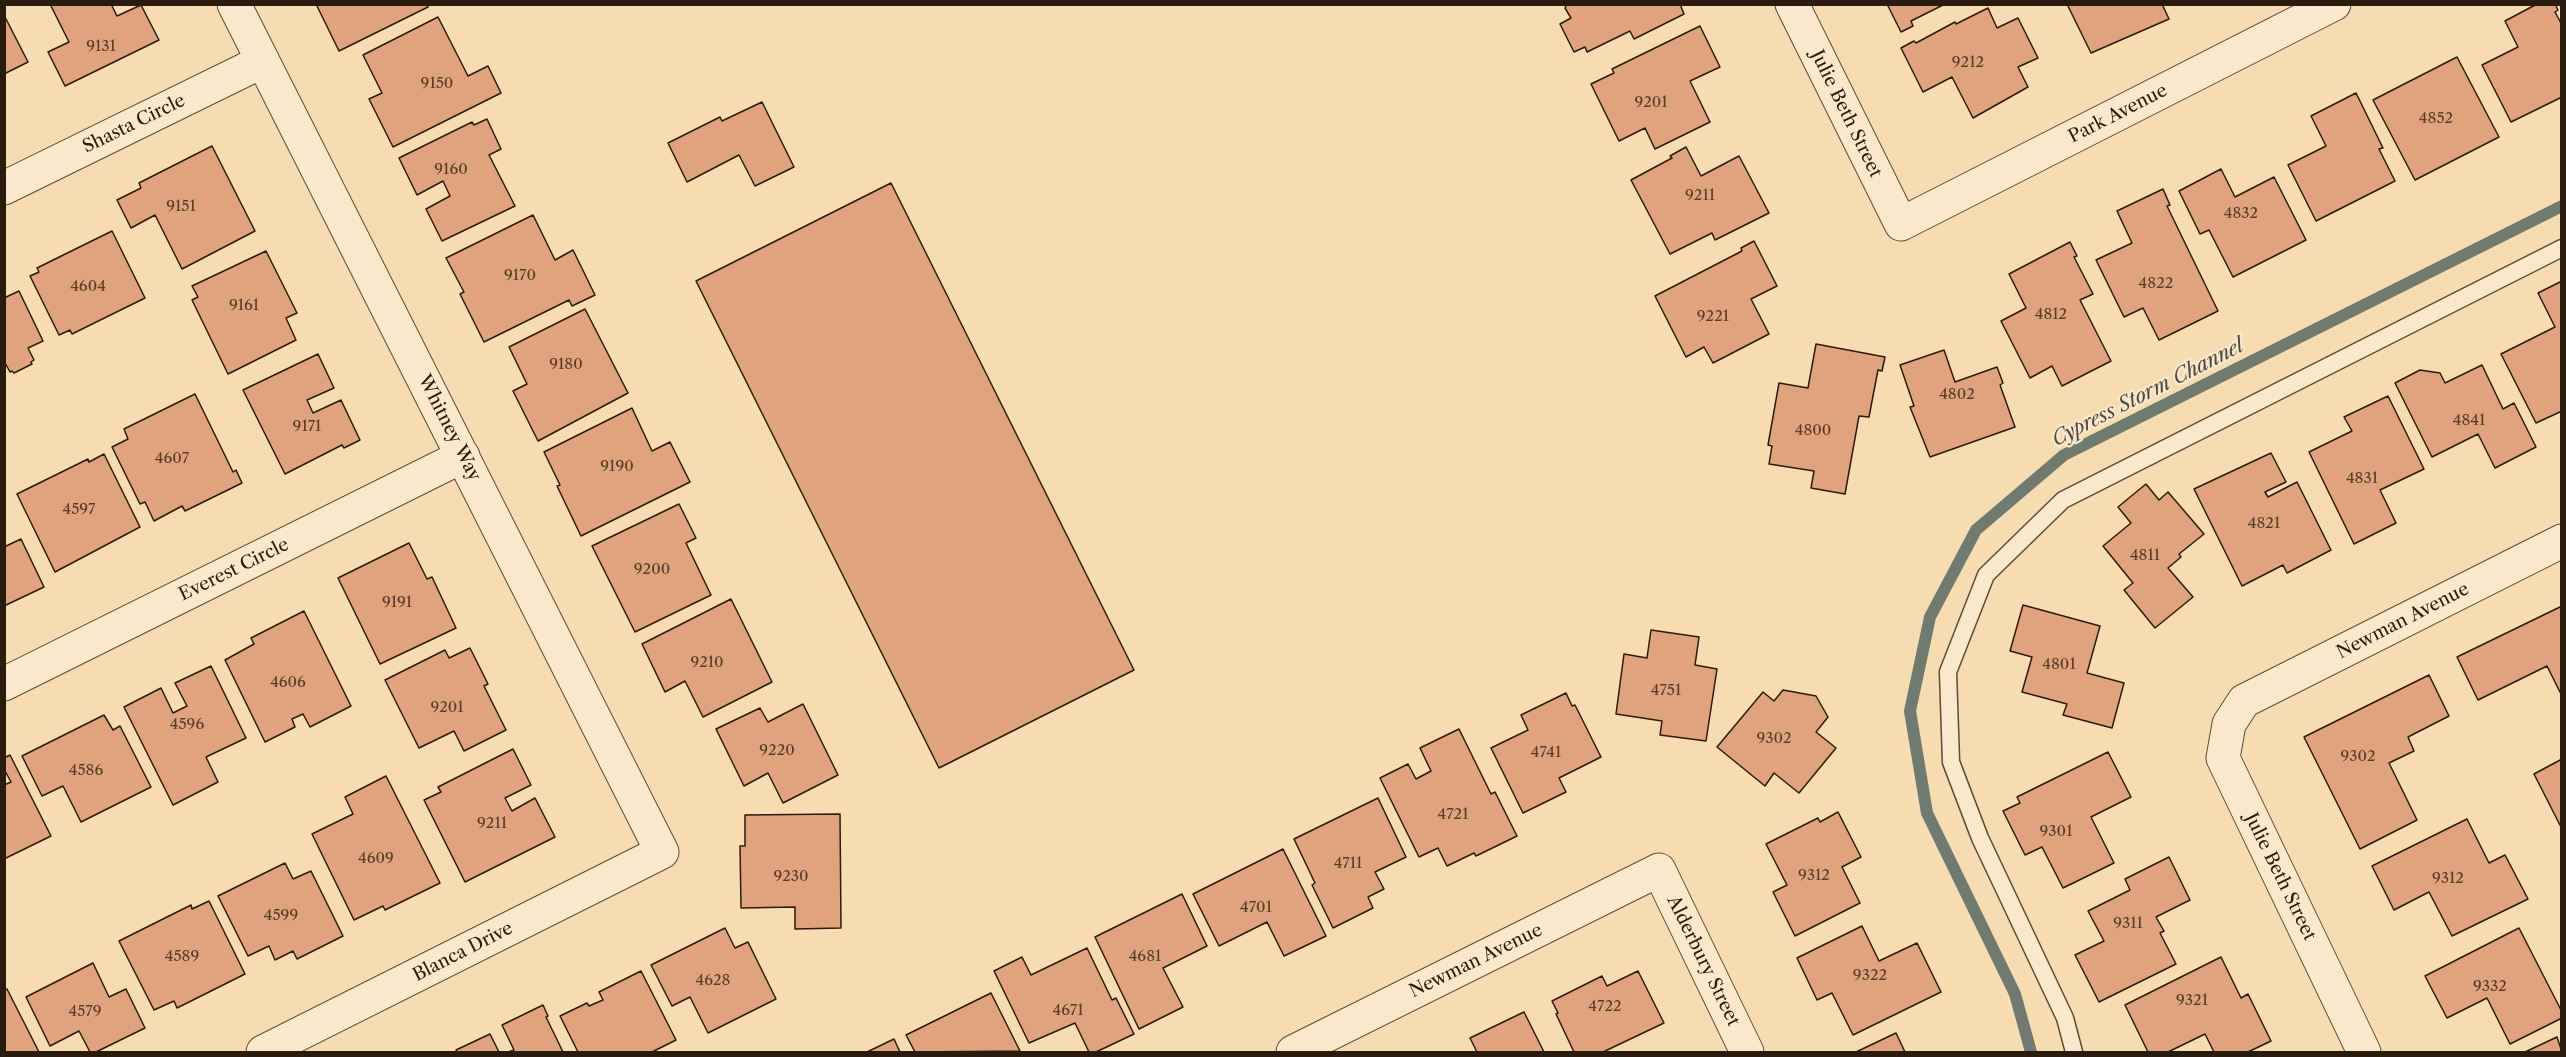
<!DOCTYPE html>
<html>
<head>
<meta charset="utf-8">
<style>
	body { margin:0 }
	#map { position:relative; width:2566px; height:1057px; overflow:hidden; background:#f7dbb1; font-family:"Libre Caslon Text",serif }
	canvas { display:block }
	.frame { position:absolute; inset:0; border:6px solid #291c0f; pointer-events:none }
</style>
</head>
<body>
<div id="map">
<canvas width="2566" height="1057"></canvas>
<div class="frame"></div>
</div>
<script>
const ctx = document.querySelector('canvas').getContext('2d');
ctx.lineJoin = 'round';
function toPath(rows) {
  const path = new Path2D();
  for (const r of rows) {
    path.moveTo(r[0], r[1]);
    for (let i = 2; i < r.length; i += 2) path.lineTo(r[i], r[i + 1]);
  }
  return path;
}
function strokePath(path, color, width, dash) {
  ctx.strokeStyle = color;
  ctx.lineWidth = width;
  ctx.lineCap = dash ? 'butt' : 'round';
  ctx.setLineDash(dash || []);
  ctx.stroke(path);
}
function fillPath(path, color) {
  ctx.fillStyle = color;
  ctx.fill(path, 'evenodd');
}
function drawText(font, color, halo, rows, align = 'center') {
  ctx.font = font + ' "Libre Caslon Text",serif';
  ctx.lineWidth = 4.5;
  ctx.setLineDash([]);
  ctx.textBaseline = 'middle';
  ctx.strokeStyle = halo;
  ctx.fillStyle = color;
  for (const [text, x, y, turn = 0] of rows) {
    ctx.save();
    ctx.translate(x, y);
    ctx.rotate((+turn || 0) * Math.PI / 180);
    ctx.textAlign = isNaN(turn) ? turn : align;
    if (halo) ctx.strokeText(text, 0, 0);
    ctx.fillText(text, 0, 0);
    ctx.restore();
  }
}
const stream = toPath([
	[2031,1052,2015,994,1927,813,1910,711,1930,617,1976,530,2064,455,2562,206]
]);
const building = toPath([
	[50,4,111,4,117,16,141,5,159,40,65,86,48,52,69,42,50,4],
	[316,4,427,4,428,7,339,51,316,4],
	[1567,4,1680,4,1684,14,1634,39,1630,31,1587,52,1585,47,1574,52,1560,24,1571,18,1565,8,1567,4],
	[1887,4,1945,4,1911,21,1913,26,1901,32,1887,4],
	[2067,4,2162,4,2169,19,2091,53,2067,4],
	[2537,4,2555,4,2558,10,2555,12,2562,25,2562,97,2511,122,2482,65,2518,47,2505,21,2537,4],
	[1988,8,1997,28,2018,18,2038,58,2018,67,2028,87,1973,118,1952,77,1923,92,1901,48,1914,41,1916,43,1955,22,1956,24,1988,8],
	[4,15,28,62,4,74,4,15],
	[438,17,468,76,488,66,501,93,393,147,369,99,382,93,363,55,438,17],
	[1700,26,1720,67,1690,81,1710,122,1655,149,1645,128,1619,141,1591,84,1614,73,1612,69,1700,26],
	[2457,57,2499,137,2415,180,2373,100,2457,57],
	[2356,93,2383,148,2379,149,2395,181,2316,221,2288,165,2326,146,2311,116,2356,93],
	[762,102,794,167,755,186,739,155,687,182,668,143,720,117,722,121,762,102],
	[487,119,501,149,489,155,515,206,442,241,426,209,450,196,443,181,417,195,399,158,472,122,474,125,487,119],
	[212,146,255,231,182,269,155,215,131,228,117,200,141,188,139,183,212,146],
	[1686,147,1701,176,1739,156,1769,213,1715,240,1712,233,1670,254,1631,180,1672,158,1670,156,1686,147],
	[2221,169,2235,197,2274,177,2306,240,2233,277,2209,230,2200,234,2179,191,2221,169],
	[891,183,1134,670,939,768,696,281,891,183],
	[2163,189,2170,205,2167,206,2218,311,2159,340,2143,308,2124,317,2096,260,2132,243,2117,211,2163,189],
	[533,215,555,260,573,250,595,295,572,306,569,300,484,342,460,294,464,292,446,258,533,215],
	[112,231,145,298,72,334,70,330,59,335,30,276,39,272,37,268,112,231],
	[1754,241,1777,286,1751,299,1769,334,1713,363,1704,347,1686,357,1655,296,1742,251,1741,248,1754,241],
	[2070,242,2077,256,2074,257,2093,294,2080,300,2111,361,2062,386,2052,366,2030,378,2001,321,2026,308,2009,274,2070,242],
	[266,251,297,313,286,318,296,340,228,374,192,300,198,297,192,286,266,251],
	[2562,281,2562,411,2536,423,2501,354,2555,327,2538,293,2562,281],
	[19,291,43,341,28,348,34,360,31,362,32,364,14,373,12,371,10,372,4,361,4,298,19,291],
	[585,309,628,393,538,441,513,391,527,384,509,347,585,309],
	[1816,344,1885,357,1882,371,1878,370,1869,417,1859,416,1845,494,1811,488,1814,471,1769,464,1772,446,1768,445,1779,383,1808,388,1816,344],
	[1944,350,1955,382,1997,367,2003,383,2000,385,2015,427,1930,457,1910,407,1914,406,1900,365,1944,350],
	[318,354,334,388,307,400,313,413,341,400,360,440,344,448,342,445,285,474,243,390,318,354],
	[2482,365,2503,409,2514,403,2536,447,2495,468,2478,434,2432,457,2395,383,2420,370,2440,373,2445,383,2482,365],
	[195,394,233,472,236,470,242,483,185,511,182,506,154,521,145,502,140,504,112,447,128,439,124,429,195,394],
	[2388,396,2424,469,2380,490,2396,523,2354,544,2309,452,2352,431,2344,417,2388,396],
	[632,408,652,451,670,442,690,482,581,536,557,486,560,485,544,452,632,408],
	[2271,453,2286,482,2265,492,2268,497,2297,482,2331,550,2287,573,2283,565,2242,586,2194,489,2271,453],
	[104,454,140,527,55,572,17,494,88,459,89,462,104,454],
	[2146,484,2159,500,2168,492,2204,534,2179,554,2181,557,2168,568,2193,597,2155,628,2124,590,2133,583,2103,546,2131,523,2118,507,2146,484],
	[679,504,696,538,686,543,711,595,635,632,592,546,679,504],
	[21,539,44,587,4,606,4,547,21,539],
	[409,543,427,579,432,577,456,628,380,664,338,578,409,543],
	[731,599,772,682,703,717,685,681,665,692,642,644,731,599],
	[2023,605,2100,626,2087,673,2124,683,2112,728,2063,715,2067,704,2022,692,2032,657,2010,651,2023,605],
	[2562,606,2562,696,2547,666,2478,700,2457,657,2562,606],
	[304,611,351,706,310,727,303,714,292,719,295,727,265,742,225,660,254,644,251,638,304,611],
	[1651,630,1699,637,1695,665,1717,669,1706,741,1660,735,1662,721,1616,714,1624,654,1647,658,1651,630],
	[470,648,488,684,484,686,506,730,464,751,454,731,419,748,385,680,445,650,449,658,470,648],
	[211,666,246,738,206,757,218,782,173,805,124,707,161,688,173,713,187,706,175,683,211,666],
	[2429,675,2449,716,2408,737,2414,751,2389,763,2417,820,2360,849,2304,737,2429,675],
	[1783,690,1816,696,1828,717,1816,732,1836,748,1799,793,1774,773,1765,786,1717,747,1763,692,1774,701,1783,690],
	[1566,693,1572,706,1575,705,1601,757,1559,778,1566,792,1523,813,1491,748,1528,730,1521,715,1566,693],
	[803,704,838,775,783,803,768,773,744,786,716,729,760,708,768,722,803,704],
	[104,715,113,730,120,726,151,787,81,822,63,786,42,796,22,756,104,715],
	[1459,729,1491,794,1495,792,1517,836,1476,856,1474,853,1447,866,1438,848,1419,857,1380,778,1408,764,1416,779,1431,771,1420,748,1459,729],
	[513,749,531,785,505,798,512,811,535,798,555,837,465,882,424,800,441,792,438,787,513,749],
	[2108,752,2131,797,2091,817,2114,863,2063,888,2042,847,2025,855,2003,811,2020,803,2017,797,2108,752],
	[10,755,51,836,4,859,4,785,11,782,4,769,4,758,10,755],
	[2562,759,2562,829,2534,774,2562,759],
	[386,776,440,883,385,910,383,906,354,920,312,834,353,814,345,797,386,776],
	[1378,798,1406,857,1375,872,1384,889,1368,897,1373,908,1333,928,1312,885,1315,883,1294,839,1378,798],
	[1838,812,1861,857,1842,867,1860,903,1795,936,1773,892,1787,885,1766,844,1818,818,1820,822,1838,812],
	[840,814,841,928,795,929,795,907,741,908,740,846,745,846,745,815,840,814],
	[2467,819,2489,863,2505,855,2528,899,2452,936,2429,892,2394,910,2372,866,2467,819],
	[1283,849,1326,936,1284,956,1267,922,1219,946,1193,894,1283,849],
	[2169,857,2190,900,2156,917,2164,931,2160,933,2176,964,2099,1002,2075,955,2104,941,2088,911,2130,890,2125,879,2169,857],
	[285,863,293,879,311,871,343,936,297,959,293,951,275,960,269,946,248,956,218,896,285,863],
	[1182,894,1207,946,1163,968,1183,1007,1139,1029,1095,937,1182,894],
	[209,901,245,974,177,1008,174,1001,154,1010,119,941,191,905,192,909,209,901],
	[1862,926,1879,961,1917,943,1941,992,1853,1035,1832,993,1817,1000,1797,958,1862,926],
	[725,928,735,948,748,942,776,999,708,1033,690,997,672,1006,651,965,725,928],
	[2519,928,2562,1012,2562,1018,2510,1044,2487,998,2447,1018,2425,976,2519,928],
	[1087,948,1112,1000,1116,998,1134,1034,1096,1052,1089,1052,1075,1023,1029,1043,994,971,1022,957,1031,975,1087,948],
	[2221,957,2241,998,2248,994,2271,1041,2248,1052,2214,1052,2205,1034,2168,1052,2148,1052,2125,1005,2221,957],
	[93,963,109,997,126,989,145,1028,96,1052,90,1052,79,1031,50,1046,26,997,93,963],
	[641,971,676,1040,652,1052,578,1052,560,1016,587,1003,589,1006,603,1000,599,992,641,971],
	[1638,971,1664,1023,1603,1052,1574,1052,1556,1014,1558,1013,1552,1001,1602,976,1607,986,1638,971],
	[7,989,39,1052,4,1052,4,990,7,989],
	[991,993,1020,1051,915,1052,906,1035,991,993],
	[543,1005,548,1016,546,1017,563,1052,508,1052,514,1050,502,1025,543,1005],
	[1524,1012,1544,1052,1477,1052,1470,1038,1524,1012],
	[1896,1033,1905,1052,1856,1052,1896,1033],
	[490,1034,499,1052,457,1052,456,1050,490,1034],
	[2557,1037,2562,1052,2525,1052,2557,1037],
	[894,1039,900,1052,867,1052,894,1039]
]);
const lane = toPath([
	[2074,1052,2065,1018,1980,838,1951,762,1948,672,1986,575,2063,500,2562,248]
]);
const street = toPath([
	[234,4,662,852,263,1052],
	[1792,4,1901,224,2334,4],
	[4,188,263,61],
	[4,684,463,456],
	[1293,1052,1659,870,1747,1052],
	[2364,1052,2223,758,2229,724,2244,701,2562,541]
]);
const numberNames = [
	["9131",101,47],
	["9212",1968,63],
	["9150",437,84],
	["9201",1651,103],
	["4852",2436,119],
	["9160",451,170],
	["9211",1700,196],
	["9151",181,207],
	["4832",2241,214],
	["9170",520,276],
	["4822",2156,284],
	["4604",88,287],
	["9161",244,306],
	["4812",2051,315],
	["9221",1713,317],
	["9180",566,365],
	["4802",1957,395],
	["4841",2469,421],
	["9171",307,427],
	["4800",1813,431],
	["4607",172,459],
	["9190",617,467],
	["4831",2362,479],
	["4597",79,510],
	["4821",2264,524],
	["4811",2145,556],
	["9200",652,570],
	["9191",397,603],
	["9210",707,663],
	["4801",2059,665],
	["4606",288,683],
	["4751",1666,691],
	["9201",447,708],
	["4596",187,725],
	["9302",1774,739],
	["9220",777,751],
	["4741",1546,753],
	["9302",2358,757],
	["4586",86,771],
	["4721",1453,815],
	["9211",492,824],
	["9301",2056,832],
	["4609",376,859],
	["4711",1348,864],
	["9312",1814,876],
	["9230",791,877],
	["9312",2448,879],
	["4701",1256,908],
	["4599",281,916],
	["9311",2128,924],
	["4589",182,957],
	["4681",1145,957],
	["9322",1870,976],
	["4628",713,981],
	["9332",2490,987],
	["9321",2192,1001],
	["4722",1605,1007],
	["4671",1068,1011],
	["4579",85,1012]
];
const streetNames = [
	["Julie Beth Street",1846,114,64],
	["Park Avenue",2118,114,-27],
	["Shasta Circle",134,124,-26],
	["Whitney Way",449,428,63],
	["Everest Circle",234,570,-26],
	["Newman Avenue",2403,621,-27],
	["Julie Beth Street",2280,877,64],
	["Blanca Drive",463,952,-27],
	["Newman Avenue",1476,961,-26],
	["Alderbury Street",1703,961,64]
];
const waterNames = [
	["Cypress Storm Channel",2148,393,-27]
];
strokePath(stream, '#6f7b71', 12);
fillPath(building, '#e0a37d');
strokePath(building, '#291c0f', 1.5);
strokePath(lane, '#5c4c38', 19);
strokePath(street, '#5c4c38', 35);
strokePath(lane, '#fae8cc', 16);
strokePath(street, '#fae8cc', 33);
drawText('15px', '#573e2a', null, numberNames);
drawText('18px', '#291c0f', '#fae8cc', streetNames);
drawText('italic 20px', '#4c4b40', '#fae8cc', waterNames);
</script>
</body>
</html>
